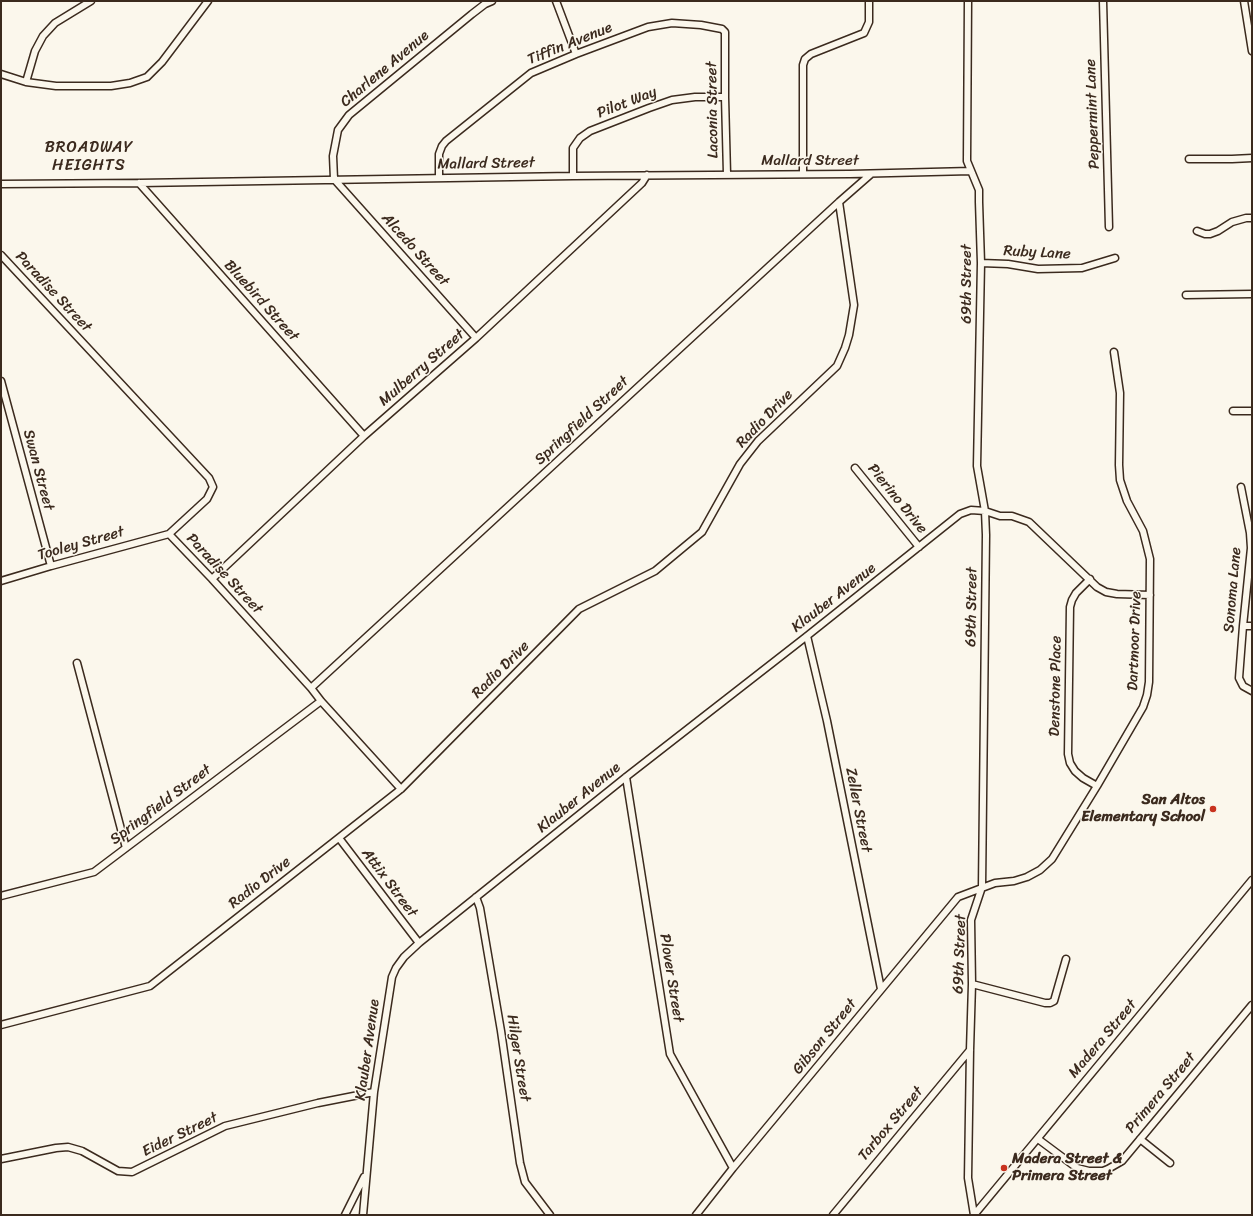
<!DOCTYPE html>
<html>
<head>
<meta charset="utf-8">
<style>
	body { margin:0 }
	#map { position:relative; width:1253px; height:1216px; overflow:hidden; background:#fbf7ec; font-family:Sriracha,sans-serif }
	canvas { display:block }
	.frame { position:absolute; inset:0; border:2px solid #3b2a1e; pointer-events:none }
</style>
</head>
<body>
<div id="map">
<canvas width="1253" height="1216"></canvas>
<div class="frame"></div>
</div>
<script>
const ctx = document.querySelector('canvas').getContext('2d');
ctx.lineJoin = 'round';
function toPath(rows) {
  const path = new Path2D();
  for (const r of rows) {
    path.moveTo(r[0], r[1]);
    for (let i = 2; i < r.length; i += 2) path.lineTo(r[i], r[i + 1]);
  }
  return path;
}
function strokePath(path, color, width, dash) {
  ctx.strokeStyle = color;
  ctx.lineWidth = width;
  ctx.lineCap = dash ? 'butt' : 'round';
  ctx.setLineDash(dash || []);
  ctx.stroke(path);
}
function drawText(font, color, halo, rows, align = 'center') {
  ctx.font = font + ' Sriracha,sans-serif';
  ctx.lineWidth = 3;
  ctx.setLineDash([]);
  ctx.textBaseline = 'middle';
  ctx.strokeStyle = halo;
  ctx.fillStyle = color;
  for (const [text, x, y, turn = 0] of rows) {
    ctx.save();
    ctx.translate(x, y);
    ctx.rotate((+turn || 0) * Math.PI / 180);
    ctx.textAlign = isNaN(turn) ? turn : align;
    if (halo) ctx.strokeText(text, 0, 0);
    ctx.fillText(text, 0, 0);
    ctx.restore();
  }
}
const minor = toPath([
	[556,1,576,54],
	[968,1,967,161,979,190,979,202,981,263,977,466,985,511,986,535,982,887,971,920,972,984,970,1050,968,1178,974,1215],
	[1103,1,1109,227],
	[1244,1,1252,51],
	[1,74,26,82,56,86,111,86,130,83,147,77,162,62,208,1],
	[26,82,35,51,43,36,55,23,91,1],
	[1189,159,1232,159,1252,158],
	[803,174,803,65,805,59,811,54,864,33,869,22,869,1],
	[573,176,573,148,580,138,590,131,649,108,672,100,695,97,725,97],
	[439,178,439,154,442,146,446,141,531,73,576,54,648,27,672,23,701,25,722,29,725,32,725,97,727,174],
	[139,183,364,436],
	[1,184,139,183,573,176,850,174,971,171],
	[1197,231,1205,234,1210,234,1218,231,1232,222,1246,218,1252,218],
	[1,255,209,478,213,487,207,499,169,534,51,566,1,581],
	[981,263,1008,264,1038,269,1082,268,1115,258],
	[1186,295,1252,294],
	[476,338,334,179,333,156,338,130,349,115,472,14,485,4,492,1],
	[1,381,51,566],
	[1233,411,1252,411],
	[855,468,919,547],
	[1241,487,1250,533,1251,548,1243,626,1239,678,1243,686,1252,691],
	[169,534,212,579,311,688,321,701,401,789],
	[212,579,364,436,476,338,642,183,647,175],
	[1090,579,1076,593,1072,600,1070,607,1068,754,1070,763,1075,771,1083,778,1097,786],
	[1243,626,1252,626],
	[807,636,827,721,881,989],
	[77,663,126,848],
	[311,688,839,202,871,174],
	[626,777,670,1054,733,1168],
	[339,838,419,943],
	[1,896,94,872,321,701],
	[476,897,480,908,501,1031,520,1163,525,1182,550,1215],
	[972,984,1045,1003,1050,1003,1054,1001,1066,959],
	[1,1025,150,986,401,789,579,609,655,571,702,532,740,464,758,441,837,366,845,348,849,335,854,305,839,202],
	[1038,1139,1077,1168,1089,1171,1103,1171,1108,1169,1122,1161,1252,1005],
	[1140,1139,1170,1163],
	[1,1159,56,1148,68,1147,82,1151,118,1171,132,1172,225,1126,318,1103,374,1092],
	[345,1215,364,1177],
	[363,1215,374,1092,392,977,396,968,404,957,419,943,626,777,807,636,960,514,971,510,985,511,1000,516,1012,516,1029,522,1097,587,1106,592,1117,594,1150,595],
	[696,1215,733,1168,958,897,995,883,1014,881,1027,877,1040,870,1052,859,1097,786,1143,707,1147,695,1149,682,1150,559,1143,531,1127,501,1120,480,1119,465,1120,393,1114,352],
	[833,1215,970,1050],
	[974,1215,1252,880]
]);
const markers = [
	[1213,809,4,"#c8321e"],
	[1004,1168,4,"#c8321e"]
];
const streetNames = [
	["Tiffin Avenue",570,44,-22],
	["Charlene Avenue",385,69,-40],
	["Pilot Way",627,103,-21],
	["Laconia Street",713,110,-91],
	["Peppermint Lane",1093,114,-92],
	["Mallard Street",810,161],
	["Mallard Street",486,164,-1],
	["Alcedo Street",415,250,48],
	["Ruby Lane",1037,253,3],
	["69th Street",967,284,-90],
	["Paradise Street",53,292,47],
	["Bluebird Street",261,301,48],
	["Mulberry Street",422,368,-41],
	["Radio Drive",765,419,-46],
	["Springfield Street",582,421,-43],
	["Swan Street",38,470,75],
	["Pierino Drive",897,499,51],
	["Tooley Street",81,544,-16],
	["Paradise Street",224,574,47],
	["Sonoma Lane",1233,590,-85],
	["Klauber Avenue",834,598,-38],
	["69th Street",972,607,-89],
	["Dartmoor Drive",1135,641,-88],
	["Radio Drive",501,670,-45],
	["Denstone Place",1056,686,-89],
	["Klauber Avenue",579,798,-39],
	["Springfield Street",161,805,-37],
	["Zeller Street",858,810,79],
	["Radio Drive",260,883,-38],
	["Attix Street",389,883,53],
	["69th Street",960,954,-88],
	["Plover Street",671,978,81],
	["Gibson Street",825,1037,-51],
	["Madera Street",1103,1039,-50],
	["Klauber Avenue",368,1050,-82],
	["Hilger Street",518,1058,81],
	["Primera Street",1161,1093,-50],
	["Tarbox Street",891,1124,-50],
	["Eider Street",180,1135,-26]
];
const poiNames = [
	["San Altos",1205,800],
	["Elementary School",1205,817],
	["Madera Street &",1012,1159,"left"],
	["Primera Street",1012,1176,"left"]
];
const neighbourhoodNames = [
	["BROADWAY",89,148],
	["HEIGHTS",89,166]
];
strokePath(minor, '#3b2a1e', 9);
strokePath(minor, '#fbf7ec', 6);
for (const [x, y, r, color] of markers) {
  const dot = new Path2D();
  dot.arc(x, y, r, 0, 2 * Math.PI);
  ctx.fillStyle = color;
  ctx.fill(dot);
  strokePath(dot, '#fbf7ec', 1.5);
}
drawText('15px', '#3b2a1e', '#fbf7ec', streetNames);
drawText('bold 15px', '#3b2a1e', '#fbf7ec', poiNames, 'right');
ctx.letterSpacing = '1px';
drawText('16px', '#3b2a1e', '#fbf7ec', neighbourhoodNames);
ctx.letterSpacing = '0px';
</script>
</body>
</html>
